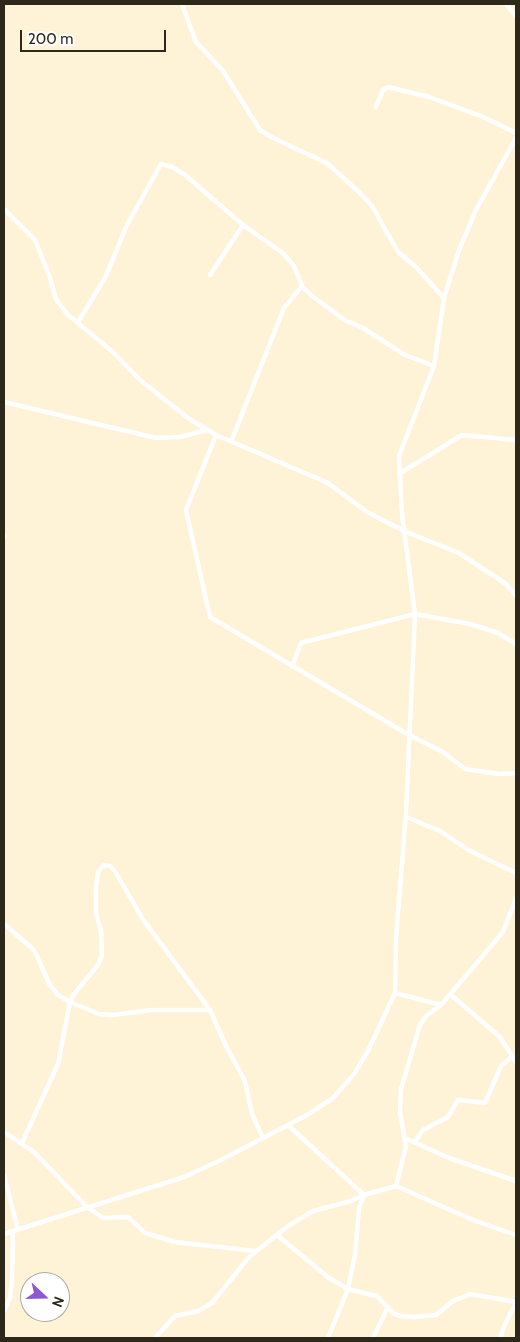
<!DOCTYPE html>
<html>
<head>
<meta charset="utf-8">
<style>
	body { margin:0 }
	#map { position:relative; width:520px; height:1342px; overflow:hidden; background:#fef2d7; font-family:Cabin,sans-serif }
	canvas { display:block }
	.frame { position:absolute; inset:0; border:5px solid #2e281b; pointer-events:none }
	.north { position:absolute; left:20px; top:1272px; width:50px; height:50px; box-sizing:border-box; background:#fff; border:1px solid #aba9a4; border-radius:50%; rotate:111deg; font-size:14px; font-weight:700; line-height:20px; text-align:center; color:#2e281b }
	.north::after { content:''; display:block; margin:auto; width:18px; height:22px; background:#8b5ad3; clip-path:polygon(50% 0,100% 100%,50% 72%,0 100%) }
	.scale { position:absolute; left:20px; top:30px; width:146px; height:22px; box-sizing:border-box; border:2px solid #2e281b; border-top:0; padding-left:6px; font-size:15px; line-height:18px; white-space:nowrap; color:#2e281b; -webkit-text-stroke:4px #fff; paint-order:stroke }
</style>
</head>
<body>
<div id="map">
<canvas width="520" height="1342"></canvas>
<div class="frame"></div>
<div class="north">N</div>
<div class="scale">200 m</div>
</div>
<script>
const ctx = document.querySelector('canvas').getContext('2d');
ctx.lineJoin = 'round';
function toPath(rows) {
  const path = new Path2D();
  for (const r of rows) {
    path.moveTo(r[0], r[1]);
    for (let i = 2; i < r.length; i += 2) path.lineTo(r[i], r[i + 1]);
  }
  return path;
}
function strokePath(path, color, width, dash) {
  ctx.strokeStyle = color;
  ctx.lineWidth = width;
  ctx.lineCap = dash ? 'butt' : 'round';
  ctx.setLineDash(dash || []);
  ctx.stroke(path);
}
const street = toPath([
	[182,4,196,42,223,71,260,130,273,138,327,163,361,194,372,206,398,252,416,267,444,298],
	[506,4,516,16],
	[376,107,383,90,388,87,429,97,481,116,516,133],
	[4,209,35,240,49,275,56,299,67,314,113,352,140,380,188,418,216,435,328,483,367,512,404,531,459,553,506,584,516,596],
	[210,275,243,225],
	[78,322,105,278,127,225,161,164,172,167,184,174,243,225,284,254,294,266,302,286],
	[4,402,156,438,180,437,207,430],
	[216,435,186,510,210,617,409,735,443,752,465,769,499,774,516,773],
	[231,442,284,308,302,286,312,296,346,321,363,328,405,355,434,366],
	[399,474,462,435,516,440],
	[4,535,4,537],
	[292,667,301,643,415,614,470,624,498,633,516,644],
	[406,817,440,831,470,851,516,873],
	[4,924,34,950,50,985,58,995,70,1002,99,1014,113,1015,152,1010,210,1010],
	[395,993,441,1005,503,932,516,898],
	[451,995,500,1037,516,1062],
	[4,1132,34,1152,87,1207,103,1218,128,1217,145,1233,175,1242,255,1251],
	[405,1138,449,1158,516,1181],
	[415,1142,423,1130,448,1117,458,1100,485,1103,501,1066,512,1057],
	[22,1143,58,1064,70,1002,74,994,98,965,102,955,101,931,96,913,96,888,98,872,104,865,110,866,115,871,142,918,210,1010,226,1046,245,1081,252,1114,263,1138],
	[4,1175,18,1230],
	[396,1186,406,1146,400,1112,401,1089,420,1025,426,1016,441,1005],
	[4,1234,184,1177,221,1160,307,1115,333,1098,354,1074,368,1051,395,993,396,938,406,813,415,614,402,514,399,456,434,366,444,298,459,250,476,210,516,138],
	[277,1235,329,1278,348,1289,377,1296,394,1314,400,1316,415,1317,436,1315,453,1301,470,1294,516,1302],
	[4,1311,10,1298,12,1281,13,1232],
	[155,1338,175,1316,198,1311,212,1303,249,1257,288,1226,313,1211,351,1201,364,1195,288,1125],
	[328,1338,348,1289,355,1255,359,1208,364,1195,396,1186,473,1220,516,1235],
	[373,1338,388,1307],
	[500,1338,505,1324,516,1303]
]);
strokePath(street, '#fff', 4.5);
</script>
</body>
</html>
